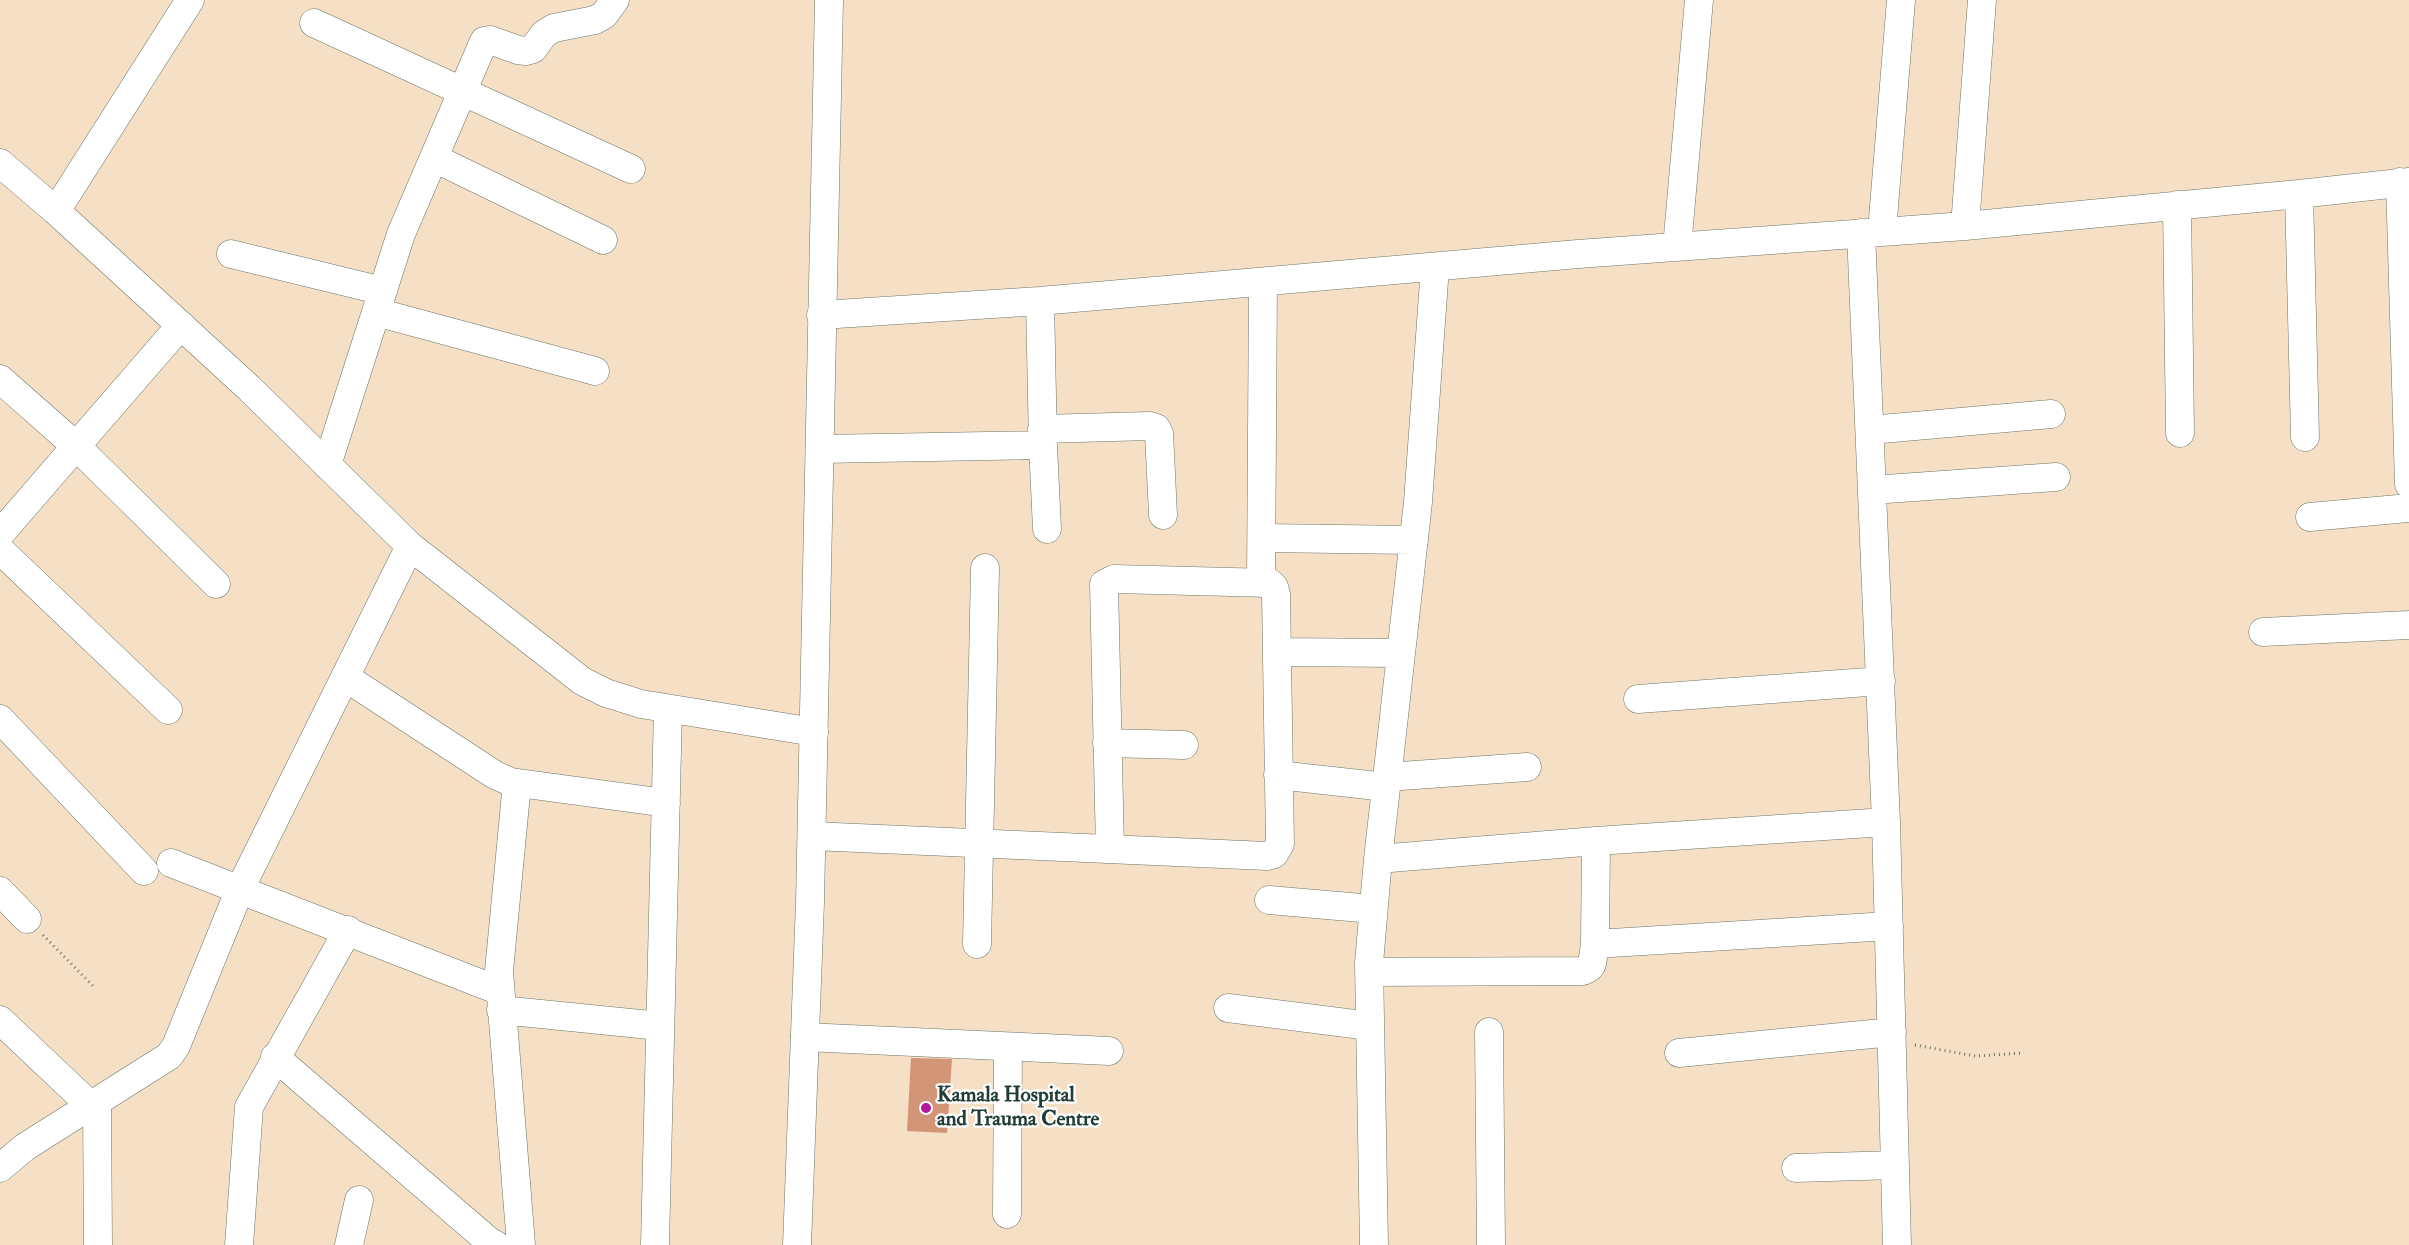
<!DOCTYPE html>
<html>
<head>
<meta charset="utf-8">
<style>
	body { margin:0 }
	canvas { display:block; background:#f5dfc5 }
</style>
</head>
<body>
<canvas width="2409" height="1245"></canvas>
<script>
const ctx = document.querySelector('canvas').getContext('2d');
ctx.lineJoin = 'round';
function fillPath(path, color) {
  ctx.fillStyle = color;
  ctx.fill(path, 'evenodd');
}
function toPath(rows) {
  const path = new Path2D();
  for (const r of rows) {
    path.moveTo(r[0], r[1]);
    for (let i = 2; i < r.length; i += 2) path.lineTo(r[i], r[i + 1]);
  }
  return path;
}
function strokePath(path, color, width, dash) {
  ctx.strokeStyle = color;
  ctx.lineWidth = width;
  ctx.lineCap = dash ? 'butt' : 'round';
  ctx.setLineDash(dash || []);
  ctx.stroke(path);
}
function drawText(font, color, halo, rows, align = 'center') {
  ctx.font = font + ' "IM FELL Double Pica",serif';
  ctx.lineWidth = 4.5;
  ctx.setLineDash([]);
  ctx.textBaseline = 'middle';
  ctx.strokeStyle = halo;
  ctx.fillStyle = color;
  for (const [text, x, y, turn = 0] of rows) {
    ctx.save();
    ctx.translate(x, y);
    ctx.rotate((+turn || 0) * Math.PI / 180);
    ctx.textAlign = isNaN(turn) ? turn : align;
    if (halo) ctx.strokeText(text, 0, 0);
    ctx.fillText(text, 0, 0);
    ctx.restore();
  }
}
const building = toPath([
	[911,1058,952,1059,947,1133,907,1131]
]);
const path = toPath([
	[43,935,93,986],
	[1915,1045,1975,1056,2024,1053]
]);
const minor = toPath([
	[314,23,631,169],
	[434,158,603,240],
	[0,163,56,211,249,388,410,546,582,681,606,693,641,704,814,732],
	[2400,182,2409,484],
	[2299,194,2305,437],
	[2177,205,2180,433],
	[56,211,190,0],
	[1965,226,1982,0],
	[1882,231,1901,0],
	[1861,233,1886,822,1897,1245],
	[1677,247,1699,0],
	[231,254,383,291],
	[1040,301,1043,445,1047,529],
	[376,312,595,371],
	[821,315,1040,301,1578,254,1965,226,2299,194,2409,182],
	[0,379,76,446,216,584],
	[1042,429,1150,426,1156,428,1159,433,1163,515],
	[1870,430,2051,414],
	[821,449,1043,445],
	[327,465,401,234,484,41,490,40,518,50,526,51,533,49,544,34,554,28,595,20,604,15,615,0],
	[1872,490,2056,477],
	[2310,517,2409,508],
	[0,534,181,325],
	[1262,538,1414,540],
	[0,550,168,710],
	[1261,583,1263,282],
	[2263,632,2409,625],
	[1277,652,1401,653],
	[345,677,495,775,511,782,666,803],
	[1638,699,1881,681],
	[0,719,144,871],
	[1107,743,1184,745],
	[1278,775,1386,787],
	[1387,777,1527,767],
	[517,783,499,971,521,1245],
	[812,836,1267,856,1274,854,1280,844,1276,594,1274,587,1270,583,1114,579,1104,584,1110,849],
	[1378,859,1596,841,1886,822],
	[171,863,500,991],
	[0,891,27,919],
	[1269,900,1373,909],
	[977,944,985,568],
	[1595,944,1889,926],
	[1369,972,1583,971,1589,968,1592,964,1595,944,1596,841],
	[1228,1008,1370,1026],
	[501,1010,660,1026],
	[0,1020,91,1106],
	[1489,1032,1491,1245],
	[805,1037,1109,1051],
	[1679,1053,1892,1032],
	[275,1057,490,1242,496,1245],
	[97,1102,98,1245],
	[0,1168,25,1147,169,1056,176,1046,240,889,410,546],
	[1796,1168,1895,1165],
	[1007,1214,1008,1047],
	[239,1245,249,1107,348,930],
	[349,1245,359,1200],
	[655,1245,668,709],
	[1374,1245,1369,963,1378,859,1418,502,1435,267]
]);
const major = toPath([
	[797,1245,810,902,829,0]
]);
const markers = [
	[926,1108,6,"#b5179e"]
];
const poiNames = [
	["Kamala Hospital",937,1096],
	["and Trauma Centre",937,1120]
];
fillPath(building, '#d39577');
strokePath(minor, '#6a7667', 29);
strokePath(major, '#6a7667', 29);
strokePath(path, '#6a7667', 3, [1, 4]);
strokePath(minor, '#fff', 28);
strokePath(major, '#fff', 28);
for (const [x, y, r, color] of markers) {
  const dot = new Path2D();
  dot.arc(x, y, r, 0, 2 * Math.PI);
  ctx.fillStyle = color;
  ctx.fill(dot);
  strokePath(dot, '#fff', 2);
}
drawText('bold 21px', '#1f3d34', '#fff', poiNames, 'left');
</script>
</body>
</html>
